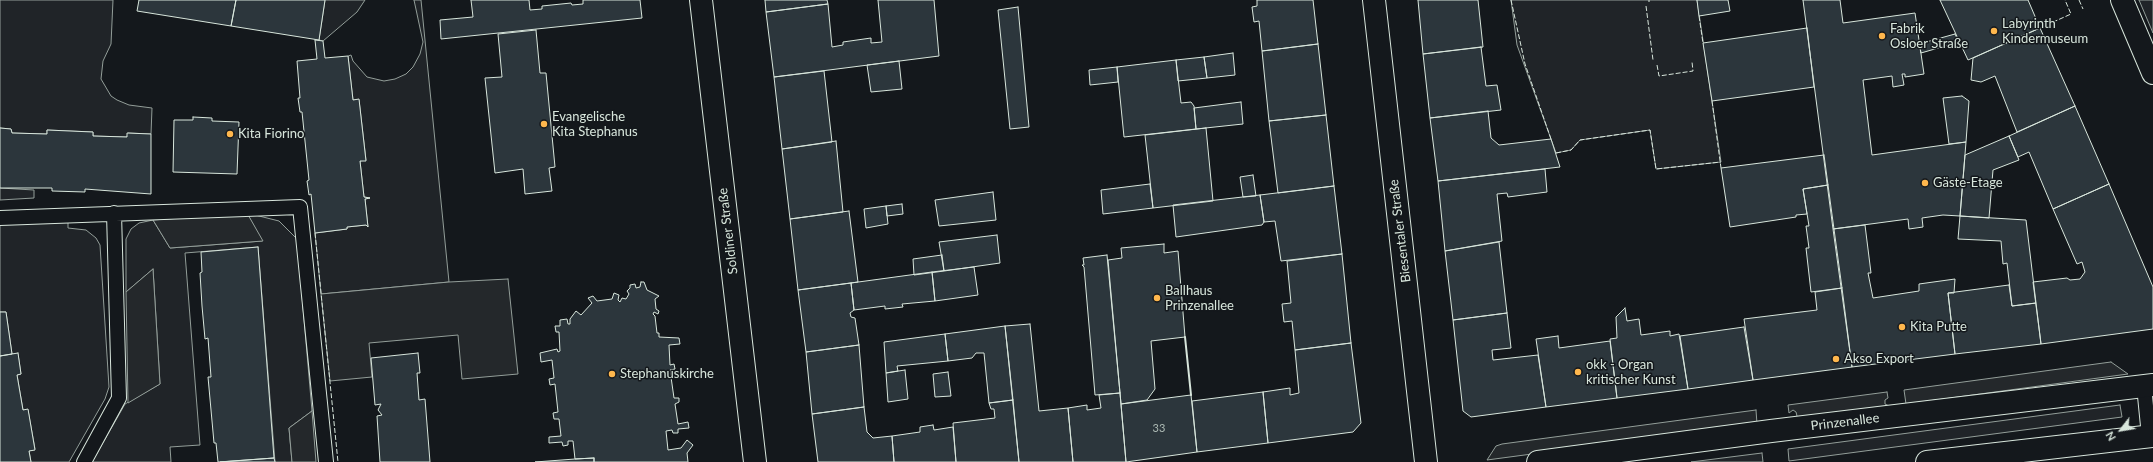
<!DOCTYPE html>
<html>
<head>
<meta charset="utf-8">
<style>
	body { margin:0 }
	#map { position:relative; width:2153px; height:462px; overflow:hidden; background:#14181c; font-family:Lato,sans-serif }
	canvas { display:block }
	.north { position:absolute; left:2101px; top:410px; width:40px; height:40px; -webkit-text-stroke:3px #14181c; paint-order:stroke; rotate:239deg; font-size:11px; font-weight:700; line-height:16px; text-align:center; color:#d8e6dc }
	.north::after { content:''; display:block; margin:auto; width:14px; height:18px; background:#d8e6dc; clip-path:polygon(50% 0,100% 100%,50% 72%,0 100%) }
</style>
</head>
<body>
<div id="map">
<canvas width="2153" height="462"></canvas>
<div class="north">N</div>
</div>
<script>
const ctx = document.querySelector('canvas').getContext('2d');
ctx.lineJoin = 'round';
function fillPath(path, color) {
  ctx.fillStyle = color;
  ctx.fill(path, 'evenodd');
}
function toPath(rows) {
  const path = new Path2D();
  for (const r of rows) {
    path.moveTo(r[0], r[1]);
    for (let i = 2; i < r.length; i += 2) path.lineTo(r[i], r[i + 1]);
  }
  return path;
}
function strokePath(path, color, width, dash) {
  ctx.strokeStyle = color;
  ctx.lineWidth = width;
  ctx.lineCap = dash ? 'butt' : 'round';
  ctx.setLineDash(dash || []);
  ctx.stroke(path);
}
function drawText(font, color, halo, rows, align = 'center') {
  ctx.font = font + ' Lato,sans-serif';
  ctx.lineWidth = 3;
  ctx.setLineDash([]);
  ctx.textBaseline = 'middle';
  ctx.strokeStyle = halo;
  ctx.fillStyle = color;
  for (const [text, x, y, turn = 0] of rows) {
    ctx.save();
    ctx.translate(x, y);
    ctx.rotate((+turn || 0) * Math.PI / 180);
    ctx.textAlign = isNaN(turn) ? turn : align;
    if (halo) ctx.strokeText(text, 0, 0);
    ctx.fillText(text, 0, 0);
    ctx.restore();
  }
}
const green = toPath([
	[0,0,113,0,111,44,103,61,101,79,111,96,117,100,129,105,152,108,151,134,128,133,127,137,93,136,93,132,47,130,47,134,12,133,11,129,0,128,0,0],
	[325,0,365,0,357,12,323,41,319,40,325,0],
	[414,0,421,0,449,282,321,294,315,233,347,229,347,227,366,225,368,227,365,199,370,198,364,197,360,161,366,160,359,100,353,100,348,56,351,55,353,61,367,77,384,81,395,79,406,74,413,67,420,54,423,42,414,0],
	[1511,0,1697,0,1721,162,1656,169,1650,130,1580,140,1571,150,1556,153,1517,45,1511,0],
	[2139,0,2153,0,2153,33,2139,0],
	[0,188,34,190,34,198,0,200,0,188],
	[247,213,279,221,297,239,312,411,289,428,292,462,275,462,258,247,185,253,200,445,170,447,171,462,92,462,125,404,160,384,153,269,126,292,126,239,131,229,139,223,153,220,170,248,262,241,247,213],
	[68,222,68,228,86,230,96,238,100,245,109,387,105,399,69,462,31,462,29,451,35,449,28,410,23,410,17,375,21,374,18,354,12,354,6,312,0,312,0,224,68,222],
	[2120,405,2122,417,1789,461,1788,449,2120,405],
	[1762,453,1763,462,1691,462,1762,453]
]);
const parking = toPath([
	[247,213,263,241,170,248,153,220,247,213],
	[153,269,160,384,128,403,126,292,153,269],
	[508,279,518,374,462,379,458,335,369,343,372,377,330,381,321,294,449,282,508,279],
	[2111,362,2128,374,1906,404,1904,390,2111,362],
	[1887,392,1888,398,1885,400,1885,404,1889,406,1790,419,1790,417,1793,419,1797,416,1796,412,1793,410,1789,413,1788,405,1887,392],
	[1756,410,1757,424,1487,460,1496,446,1502,444,1756,410],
	[312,411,316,462,292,462,289,428,312,411]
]);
const building = toPath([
	[139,0,236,0,231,26,137,11,139,0],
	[236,0,325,0,319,40,231,26,236,0],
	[471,0,529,0,530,10,542,9,542,6,571,3,572,5,583,4,583,0,640,0,642,18,441,39,440,20,473,17,471,0],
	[765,0,827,0,828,4,766,12,765,0],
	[878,0,934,0,939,56,774,77,766,12,828,4,832,47,843,45,843,42,871,38,871,43,882,42,878,0],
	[1257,0,1313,0,1318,44,1262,51,1259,21,1254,22,1252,7,1257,6,1257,0],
	[1418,0,1478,0,1483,47,1423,54,1418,0],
	[1697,0,1728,0,1730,11,1699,16,1697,0],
	[1803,0,1840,0,1843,23,1915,13,1924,74,1905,77,1905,74,1902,74,1904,85,1893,87,1892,76,1863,80,1872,155,1966,142,1960,216,1943,215,1922,218,1923,227,1909,229,1908,219,1833,229,1803,0],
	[1940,0,2028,0,2040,28,1968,60,1940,0],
	[1018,7,1029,127,1010,129,998,10,1018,7],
	[1807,28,1814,87,1712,101,1703,43,1807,28],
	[2040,28,2075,106,2017,132,1995,76,1981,82,1971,80,1973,58,2040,28],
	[536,30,540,73,546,73,555,167,549,168,552,191,525,194,523,169,495,173,485,78,502,77,498,34,536,30],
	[1955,34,1959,42,1921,53,1919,44,1955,34],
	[315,40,323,41,325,58,348,56,353,100,359,99,366,161,360,161,364,197,370,198,365,199,368,227,366,225,347,227,347,229,315,233,311,194,309,195,307,181,309,180,302,112,300,112,298,98,300,98,297,61,317,59,315,40],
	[1318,44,1326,115,1269,121,1262,51,1318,44],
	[1481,47,1486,86,1497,85,1501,110,1430,118,1423,54,1481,47],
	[1233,53,1235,75,1207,78,1204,57,1233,53],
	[1204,57,1207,78,1178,81,1176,60,1204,57],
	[1176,60,1181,103,1191,102,1194,106,1196,129,1124,137,1117,67,1176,60],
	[899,61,902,89,871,92,867,65,899,61],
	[1117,67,1118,82,1090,85,1089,70,1117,67],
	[824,71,832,142,782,149,774,77,824,71],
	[1962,96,1969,101,1966,142,1949,144,1943,98,1962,96],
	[1241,102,1243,124,1196,129,1194,108,1241,102],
	[2075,106,2109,184,2053,209,2029,152,2018,157,2009,136,2075,106],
	[1488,111,1491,138,1499,145,1551,139,1560,167,1438,181,1430,118,1488,111],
	[1326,115,1334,186,1278,193,1269,121,1326,115],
	[193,117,212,118,212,121,239,122,237,174,173,172,174,120,193,120,193,117],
	[0,128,11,129,12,133,47,134,47,130,93,132,93,136,127,137,127,133,151,134,151,194,85,189,85,192,52,191,52,188,0,188,0,128],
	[1206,128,1213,201,1153,208,1145,135,1206,128],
	[2009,136,2019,160,1993,170,1989,218,1960,216,1965,155,2009,136],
	[836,141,843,212,790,219,782,149,836,141],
	[1824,155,1828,185,1803,189,1807,214,1796,215,1796,217,1730,227,1721,168,1824,155],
	[1545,169,1547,192,1508,197,1507,193,1497,194,1502,241,1445,251,1438,181,1545,169],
	[1253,175,1256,196,1243,197,1240,177,1253,175],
	[1150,184,1153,208,1103,214,1101,190,1150,184],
	[2109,184,2153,287,2153,329,2041,344,2033,282,2067,278,2070,280,2080,279,2085,272,2082,262,2077,264,2053,209,2109,184],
	[1828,185,1842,288,1811,292,1806,248,1809,248,1806,226,1809,226,1803,189,1828,185],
	[1334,186,1342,254,1281,261,1275,221,1264,222,1260,195,1334,186],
	[993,192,996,220,939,226,935,200,993,192],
	[1260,195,1264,222,1262,225,1176,237,1173,205,1260,195],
	[902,204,903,214,887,216,886,206,902,204],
	[886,206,888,224,866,228,864,209,886,206],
	[849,211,858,282,798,290,790,219,849,211],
	[1960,216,2026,220,2036,303,2012,306,2007,263,2003,264,2001,241,1958,239,1960,216],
	[1865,225,1871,273,1868,273,1873,298,1919,291,1919,284,1955,279,1954,293,1948,293,1955,354,1852,367,1833,229,1865,225],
	[997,235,1000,263,944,271,939,242,997,235],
	[1499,242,1507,313,1453,320,1445,251,1499,242],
	[1164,244,1164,253,1178,251,1185,337,1151,341,1155,389,1147,400,1121,404,1108,260,1122,258,1121,248,1164,244],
	[258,247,274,458,218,462,216,443,214,443,208,377,211,377,208,338,205,339,202,306,200,273,202,272,201,252,258,247],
	[1342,254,1351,343,1295,350,1292,321,1284,322,1282,304,1291,303,1287,261,1342,254],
	[942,255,944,271,914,275,913,259,942,255],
	[1107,255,1120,393,1095,395,1084,267,1082,265,1084,265,1083,258,1107,255],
	[974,267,978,295,935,301,932,272,974,267],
	[932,272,935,301,902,304,903,307,885,309,885,306,854,310,851,283,932,272],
	[641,282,644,282,647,290,659,296,655,299,656,309,659,311,658,314,654,312,653,314,655,316,657,333,659,333,659,337,679,338,680,344,669,345,670,365,674,364,675,369,670,370,674,398,679,398,679,402,675,404,678,424,688,422,689,428,678,429,678,433,673,433,672,430,666,431,668,450,681,448,687,440,693,445,687,453,688,462,594,462,594,458,575,459,573,441,568,441,568,445,563,446,562,442,549,443,549,437,561,436,559,419,554,419,553,413,558,412,555,384,550,385,549,379,554,378,552,360,541,362,540,353,557,349,558,352,560,351,559,332,556,332,555,326,560,326,560,320,567,319,568,324,570,324,570,319,576,311,581,315,592,303,588,298,593,296,597,301,612,299,614,293,619,295,618,300,620,302,622,298,626,299,629,294,627,291,630,288,630,285,635,284,636,288,640,287,641,282],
	[851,283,854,310,850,313,851,317,855,318,859,345,806,352,798,290,851,283],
	[2009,285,2012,306,2036,303,2041,344,1955,354,1948,293,2009,285],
	[1842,288,1852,367,1753,380,1744,319,1817,310,1815,292,1842,288],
	[1625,308,1627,321,1639,319,1641,335,1670,331,1670,336,1679,334,1688,389,1617,398,1610,339,1617,338,1616,317,1625,308],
	[0,312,6,312,12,354,0,356,0,312],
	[1507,313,1511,348,1492,350,1493,360,1538,355,1546,407,1471,417,1463,411,1453,320,1507,313],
	[1030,324,1039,411,1068,408,1073,462,1019,462,1005,326,1030,324],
	[1005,326,1013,400,989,403,984,353,976,353,972,358,948,361,945,334,1005,326],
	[1744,327,1753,380,1688,389,1680,336,1744,327],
	[945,334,948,361,897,366,898,371,886,373,884,342,945,334],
	[1558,336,1559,348,1610,341,1617,398,1546,407,1536,339,1558,336],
	[1351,343,1361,423,1353,432,1268,443,1263,392,1290,388,1290,395,1299,393,1295,350,1351,343],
	[859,345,864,407,812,414,806,352,859,345],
	[18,353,21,374,17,375,23,410,28,409,35,450,29,451,31,462,0,462,0,356,18,353],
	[418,353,420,373,417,373,419,400,425,399,430,462,380,462,377,416,382,415,378,410,381,404,375,405,371,358,418,353],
	[905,370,908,399,888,402,886,373,905,370],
	[948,372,951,396,935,397,933,374,948,372],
	[1263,392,1268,443,1197,452,1192,401,1263,392],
	[1120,393,1126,462,1073,462,1068,408,1087,405,1087,410,1101,408,1099,395,1120,393],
	[1191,395,1197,452,1126,462,1121,404,1191,395],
	[1013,400,1019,462,956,462,953,423,995,418,994,409,991,409,989,403,1013,400],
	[864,407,867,432,873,438,892,436,894,462,818,462,812,414,864,407],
	[933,425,934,430,953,427,956,462,894,462,892,436,920,432,920,427,933,425],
	[274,458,275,462,220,462,274,458],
	[594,458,594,462,535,462,575,459,594,458]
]);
const service = toPath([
	[0,218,300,207,326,462],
	[2144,386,2149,436],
	[84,462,119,398,114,213]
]);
const minor = toPath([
	[701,0,755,462],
	[1374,0,1426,462]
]);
const secondary = toPath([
	[1538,462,1771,431,2153,385],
	[1927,462,2153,436]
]);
const primary = toPath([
	[2122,0,2153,73]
]);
const fence = toPath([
	[1511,0,1525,64,1551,139],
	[1649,0,1649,2],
	[2079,0,2083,9],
	[1646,6,1653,60],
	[1699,16,1703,43],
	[2040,28,2071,14,2065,0],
	[1657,65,1659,76,1693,71,1692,62],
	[1712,101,1721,168],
	[1556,153,1571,150,1580,140,1650,130,1656,169,1721,162],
	[315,233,338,462]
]);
const wall = toPath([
	[1185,337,1191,395]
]);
const markers = [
	[1994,31,4,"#ffb74d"],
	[1882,36,4,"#ffb74d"],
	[544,124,4,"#ffb74d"],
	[230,134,4,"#ffb74d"],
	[1925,183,4,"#ffb74d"],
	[1157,298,4,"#ffb74d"],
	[1902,327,4,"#ffb74d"],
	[1836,359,4,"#ffb74d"],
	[1578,372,4,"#ffb74d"],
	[612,374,4,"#ffb74d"]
];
const numberNames = [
	["33",1159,428]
];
const poiNames = [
	["Labyrinth",2002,24],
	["Kindermuseum",2002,39],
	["Fabrik",1890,29],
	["Osloer Straße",1890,44],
	["Evangelische",552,117],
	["Kita Stephanus",552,132],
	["Kita Fiorino",238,134],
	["Gäste-Etage",1933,183],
	["Ballhaus",1165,291],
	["Prinzenallee",1165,306],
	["Kita Putte",1910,327],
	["Akso Export",1844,359],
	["okk - Organ",1586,365],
	["kritischer Kunst",1586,380],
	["Stephanuskirche",620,374]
];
const streetNames = [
	["Soldiner Straße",728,231,-97],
	["Biesentaler Straße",1400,231,-97],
	["Prinzenallee",1845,422,-7]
];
fillPath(green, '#202428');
strokePath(green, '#939e99', 1);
fillPath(parking, '#24282b');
strokePath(parking, '#939e99', 1);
fillPath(building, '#2c363c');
strokePath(building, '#d8e6dc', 1);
strokePath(service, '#d8e6dc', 16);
strokePath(minor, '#d8e6dc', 24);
strokePath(secondary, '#d8e6dc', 24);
strokePath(primary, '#d8e6dc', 24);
strokePath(service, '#14181c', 14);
strokePath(minor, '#14181c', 22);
strokePath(secondary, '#14181c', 22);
strokePath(primary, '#14181c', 22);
strokePath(fence, '#d8e6dc', 1, [5, 2]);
strokePath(wall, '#d8e6dc', 2);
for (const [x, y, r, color] of markers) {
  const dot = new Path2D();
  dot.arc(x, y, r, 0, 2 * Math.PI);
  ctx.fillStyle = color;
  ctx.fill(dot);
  strokePath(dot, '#14181c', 1.5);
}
drawText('11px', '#adbab4', null, numberNames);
drawText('13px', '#d8e6dc', '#14181c', poiNames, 'left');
drawText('13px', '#d8e6dc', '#14181c', streetNames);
</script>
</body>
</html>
